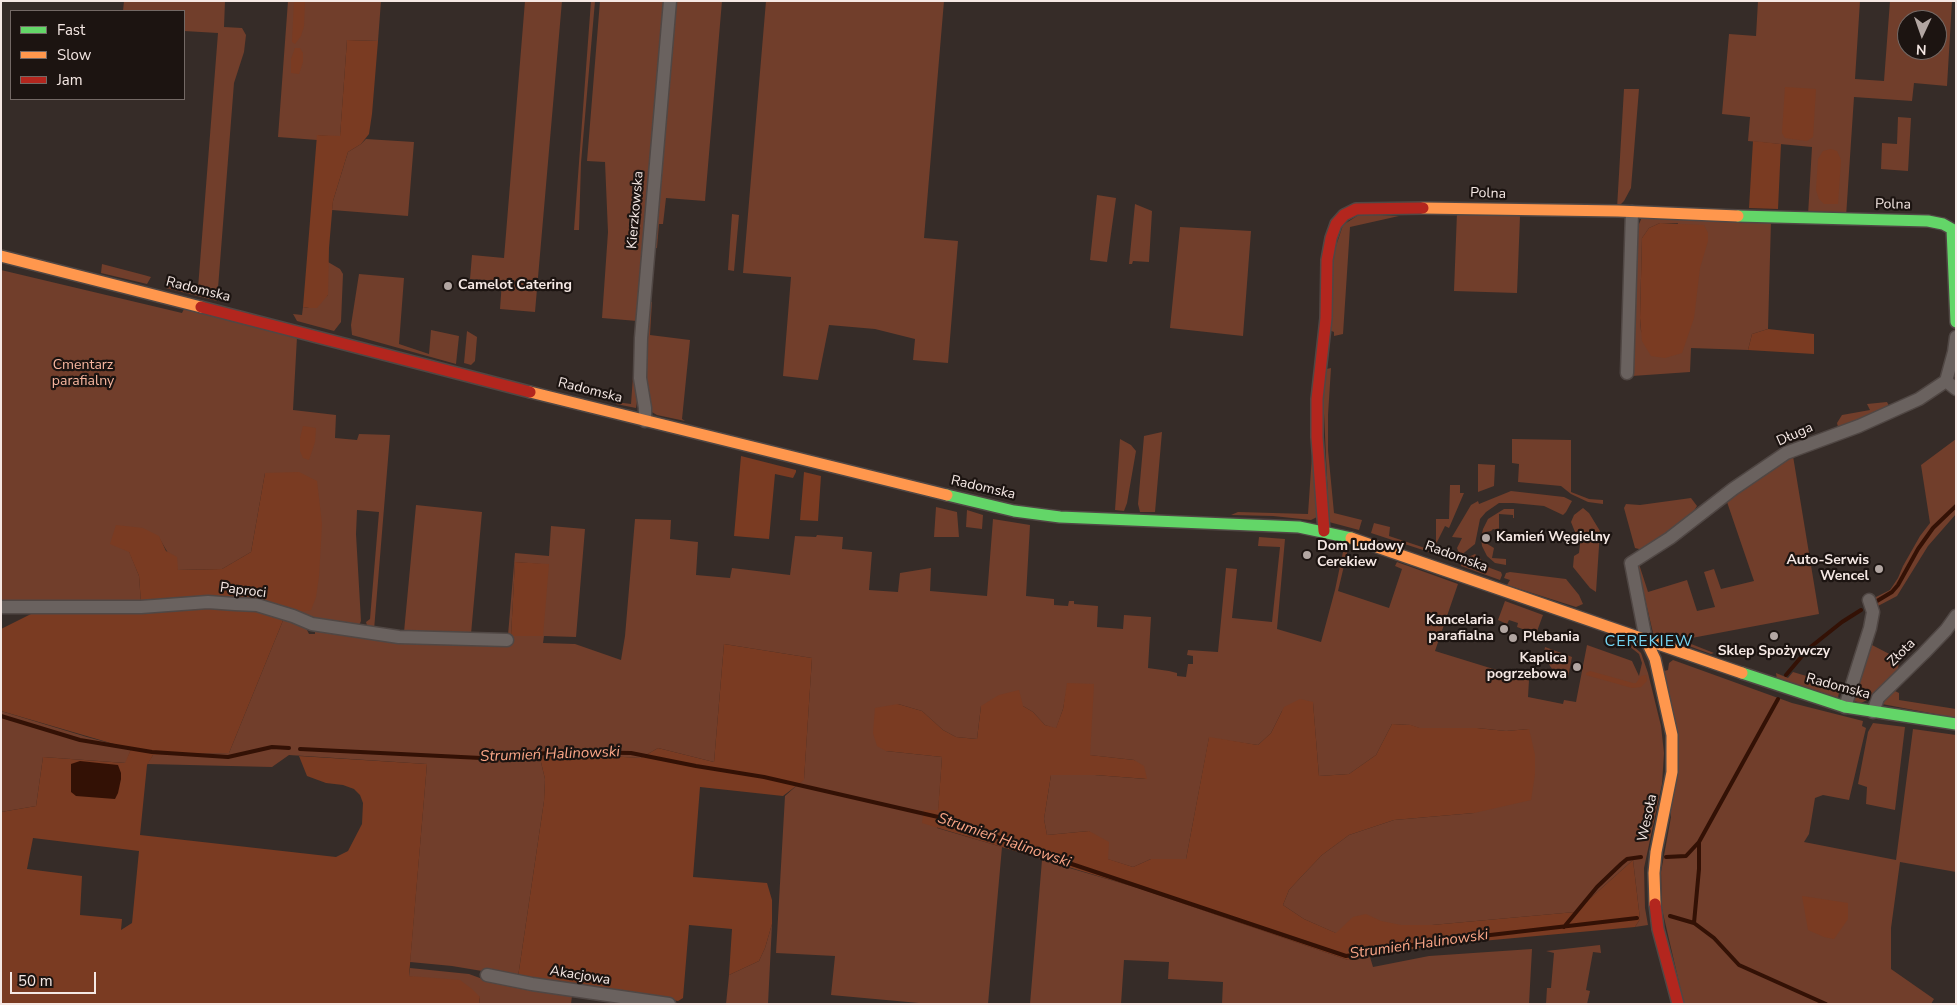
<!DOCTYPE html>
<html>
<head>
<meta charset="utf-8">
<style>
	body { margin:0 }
	#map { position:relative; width:1957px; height:1005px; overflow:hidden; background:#362c28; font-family:"Nunito Sans",sans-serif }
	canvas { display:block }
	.frame { position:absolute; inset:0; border:2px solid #f5e8e4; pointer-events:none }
	.legend { position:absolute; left:10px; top:10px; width:175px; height:90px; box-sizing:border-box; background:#1c1411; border:1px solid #736965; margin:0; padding:6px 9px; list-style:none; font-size:15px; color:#f5e8e4 }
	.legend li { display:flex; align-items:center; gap:10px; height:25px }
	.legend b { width:25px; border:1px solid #736965 }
	.north { position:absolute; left:1897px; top:10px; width:50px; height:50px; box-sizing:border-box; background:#1c1411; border:1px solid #736965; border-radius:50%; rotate:183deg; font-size:14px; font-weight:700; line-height:20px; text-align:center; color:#f5e8e4 }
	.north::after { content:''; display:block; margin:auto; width:18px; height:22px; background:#b2a6a2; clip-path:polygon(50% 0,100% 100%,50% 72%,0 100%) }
	.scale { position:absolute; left:10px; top:972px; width:86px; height:22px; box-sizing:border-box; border:2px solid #f5e8e4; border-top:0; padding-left:6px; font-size:15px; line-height:18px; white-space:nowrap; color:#f5e8e4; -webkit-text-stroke:4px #1c1411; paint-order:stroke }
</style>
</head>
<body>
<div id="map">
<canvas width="1957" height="1005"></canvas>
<div class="frame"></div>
<ul class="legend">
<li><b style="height:6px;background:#63d668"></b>Fast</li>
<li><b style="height:6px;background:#ff974d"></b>Slow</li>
<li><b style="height:6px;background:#b3261e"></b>Jam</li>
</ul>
<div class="north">N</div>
<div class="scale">50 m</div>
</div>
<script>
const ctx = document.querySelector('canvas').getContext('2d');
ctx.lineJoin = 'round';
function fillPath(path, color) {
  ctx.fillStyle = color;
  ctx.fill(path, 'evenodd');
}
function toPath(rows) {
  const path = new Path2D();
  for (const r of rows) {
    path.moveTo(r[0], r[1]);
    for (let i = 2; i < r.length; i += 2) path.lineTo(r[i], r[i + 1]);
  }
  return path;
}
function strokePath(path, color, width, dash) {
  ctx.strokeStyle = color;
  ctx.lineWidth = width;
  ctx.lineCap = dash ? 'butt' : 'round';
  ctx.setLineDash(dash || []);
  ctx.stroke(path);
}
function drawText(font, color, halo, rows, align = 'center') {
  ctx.font = font + ' "Nunito Sans",sans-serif';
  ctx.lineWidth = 4.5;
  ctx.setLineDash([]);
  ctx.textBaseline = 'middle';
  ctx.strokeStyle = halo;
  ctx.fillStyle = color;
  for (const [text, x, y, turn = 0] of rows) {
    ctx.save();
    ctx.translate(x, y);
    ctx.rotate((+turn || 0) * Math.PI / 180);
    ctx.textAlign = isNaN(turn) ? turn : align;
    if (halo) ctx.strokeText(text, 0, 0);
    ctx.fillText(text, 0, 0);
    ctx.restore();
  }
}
const green = toPath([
	[124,1,225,1,224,27,242,28,246,35,244,52,234,83,217,301,166,288,165,282,165,280,198,288,218,33,184,31,184,11,123,11],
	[288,1,381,1,378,41,347,40,340,137,317,135,317,140,278,137],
	[525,1,562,1,535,312,500,309,502,281,470,279,472,255,504,258],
	[591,1,595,1,581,163,579,230,574,230],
	[600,1,666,1,640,402,637,402,636,408,616,404,616,402,631,404,637,321,602,318,608,232,605,162,587,161],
	[675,1,722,1,705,201,666,198,663,224,659,224,657,248,653,248],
	[766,1,944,1,924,238,958,241,948,363,913,360,915,339,875,329,829,325,818,380,783,376,791,277,743,273],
	[1758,1,1860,1,1855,79,1884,81,1890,1,1952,1,1947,86,1914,83,1912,101,1854,97,1846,217,1808,215,1812,147,1748,141,1750,117,1722,114,1729,34,1756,36],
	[1907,20,1937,20,1937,50,1907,50],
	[1624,89,1639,89,1631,188,1624,201,1617,208],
	[1898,117,1911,118,1908,171,1881,169,1882,143,1897,144],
	[366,139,414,142,408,216,332,210,333,201,348,152,361,144],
	[1097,195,1116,198,1107,262,1090,260],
	[1135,204,1152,211,1149,262,1133,261,1132,264,1129,264],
	[1457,212,1520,216,1517,293,1454,291],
	[732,214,739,215,734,271,728,270],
	[1360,214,1399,216,1350,227,1343,334,1334,336,1334,332,1329,330,1333,255,1343,225],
	[1642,217,1771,221,1768,329,1752,334,1748,350,1691,348,1690,372,1632,376,1636,231],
	[1660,223,1678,223,1653,350,1641,331,1640,318,1642,238,1649,228],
	[1180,227,1251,231,1243,336,1170,328],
	[328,262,340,269,343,274,341,322,334,331,297,321,293,314,302,315,303,307,309,308,328,295],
	[102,264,144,275,151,277,147,284,101,273],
	[1,270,182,313,184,309,297,337,293,410,336,415,335,438,357,440,359,434,390,435,374,630,368,629,366,622,370,619,379,512,357,510,356,534,361,621,358,628,335,625,290,613,265,473,251,552,222,569,178,570,158,536,129,551,139,576,141,603,1,601],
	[359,274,404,278,399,344,429,354,431,330,459,336,456,364,352,335,351,325],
	[650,302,652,302,650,335,690,340,682,419,685,421,657,415,650,411,646,374],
	[467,331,477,337,475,361,471,365,464,363],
	[1331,368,1328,415,1328,450,1334,513,1362,520,1359,530,1329,522,1322,370],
	[1887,402,1889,406,1897,402,1873,416,1838,427,1837,423,1842,415,1870,410,1867,404],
	[1162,432,1155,512,1140,512,1138,504,1144,436],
	[1120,439,1131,445,1136,451,1127,503,1124,511,1115,510],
	[1512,439,1571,440,1571,492,1589,499,1603,500,1603,504,1588,502,1571,494,1561,486,1518,482,1519,464,1512,463],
	[1956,439,1956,514,1928,546,1897,596,1878,606,1874,598,1890,590,1898,578,1903,566,1920,536,1930,523,1921,465],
	[1312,455,1319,516,1311,520,1273,516,1231,515,1238,512,1308,514],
	[1793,456,1819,614,1681,640,1714,653,1711,654,1653,633,1639,573,1639,564,1648,592,1687,580,1697,611,1715,607,1704,572,1714,569,1721,589,1754,581,1727,502,1677,539,1672,545,1671,542,1764,470],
	[1478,464,1495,465,1494,486,1478,492],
	[1450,485,1460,485,1460,493,1464,493,1449,528,1445,526,1436,544,1436,519,1449,519],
	[1511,491,1564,497,1572,501,1566,512,1563,515,1544,506,1513,503,1499,503,1486,512,1480,519,1475,544,1460,556,1457,548,1462,538,1452,537,1471,505,1478,501,1479,504],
	[1691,498,1697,506,1690,517,1643,550,1635,548,1624,508,1626,504,1640,505],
	[416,505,482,512,471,634,508,635,515,553,549,556,551,526,585,529,576,637,544,636,543,643,575,644,621,660,625,636,635,519,671,520,670,539,698,542,696,575,730,578,732,568,790,575,795,536,816,537,817,535,843,537,842,549,872,552,869,590,898,592,900,573,931,568,930,591,987,596,993,519,1030,525,1026,596,1054,599,1054,605,1068,606,1069,601,1074,601,1074,604,1098,606,1097,627,1123,629,1124,615,1151,617,1148,668,1169,671,1177,673,1177,676,1186,677,1188,664,1193,664,1193,656,1187,655,1188,650,1218,652,1226,568,1237,569,1232,618,1272,622,1280,547,1258,546,1259,537,1285,539,1277,629,1321,642,1335,590,1344,547,1348,549,1338,591,1389,608,1402,569,1395,566,1397,562,1458,584,1435,651,1529,680,1528,697,1563,704,1564,700,1576,702,1587,645,1632,661,1639,676,1642,663,1639,654,1629,646,1617,642,1618,639,1632,645,1641,653,1648,673,1661,726,1664,753,1662,784,1644,868,1645,908,1648,925,1635,927,1640,919,1633,860,1575,912,1432,925,1356,942,1304,919,1283,905,1289,890,1301,877,1322,855,1349,835,1394,820,1474,813,1529,729,1506,731,1477,728,1419,728,1410,725,1392,724,1376,755,1349,774,1319,776,1313,703,1282,711,1271,733,1258,745,1209,738,1186,859,1151,859,1133,867,1107,859,1089,831,1047,835,1044,819,1051,775,1095,775,1146,779,1134,760,1089,755,1068,683,1063,709,1056,729,1045,725,1033,712,1023,706,981,706,977,739,956,737,943,730,922,711,898,704,886,751,942,757,937,828,1002,847,988,1004,930,1004,831,995,835,956,776,953,785,796,804,779,812,658,724,644,714,762,658,748,641,758,555,753,540,758,545,779,544,801,518,977,452,966,410,962,427,764,289,755,272,767,147,764,153,755,229,753,284,618,305,626,309,634,315,634,315,627,404,632],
	[515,562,541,564,511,636],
	[936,507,957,512,959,537,934,537],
	[1583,508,1589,513,1600,531,1596,592,1590,588,1573,567,1574,556,1579,553,1581,536,1575,532,1571,522,1574,515],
	[1504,509,1514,509,1514,518,1513,518,1513,515,1499,514,1499,530,1493,529,1491,531,1485,532,1485,541,1484,542,1494,548,1492,558,1506,559,1506,565,1495,563,1487,556,1482,546,1481,538,1483,529,1488,519],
	[967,510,983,515,982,529,966,527],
	[1374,523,1390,527,1389,536,1428,549,1429,552,1371,533],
	[1475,554,1490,568,1501,572,1502,575,1500,580,1461,566,1462,560],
	[1510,572,1566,579,1579,595,1583,604,1576,607,1507,585,1510,580,1504,578,1506,573],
	[1505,601,1543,615,1536,634,1517,627,1518,623,1509,620,1507,624,1498,620],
	[1872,645,1899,659,1898,671,1873,697,1861,703,1854,701,1855,694],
	[1545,647,1572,657,1568,678,1555,673,1550,666,1544,653],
	[1673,660,1792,703,1863,721,1862,726,1866,728,1849,800,1823,795,1815,798,1809,834,1804,842,1896,860,1913,729,1956,735,1956,872,1900,862,1891,928,1891,969,1934,999,1931,1004,1684,1004,1662,909,1661,872,1671,817,1664,671,1668,670,1669,663],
	[1793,672,1840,686,1838,698,1777,680,1776,673,1788,678],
	[1891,689,1899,693,1899,700,1956,709,1956,718,1882,704,1883,698],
	[1,711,87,737,131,749,126,763,43,757,36,806,1,812],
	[1873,723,1905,727,1895,810,1866,804,1867,787,1858,784,1868,732],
	[1042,860,1138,888,1348,960,1370,957,1373,967,1429,956,1532,949,1529,1004,1222,1004,1223,982,1168,979,1169,962,1124,960,1121,1004,1030,1004],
	[772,924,768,1004,726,1004,729,975,759,961,765,948],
	[1600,945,1601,953,1593,952,1586,990,1590,991,1587,1004,1546,1004,1547,988,1551,988,1554,953,1546,951],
	[410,968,469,974,488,981,572,996,571,1004,479,1004,480,997,409,976]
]);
const forest = toPath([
	[294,1,305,1,304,26,301,36,295,44,292,42],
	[347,40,378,41,372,114,369,134,361,144,348,152,333,201,329,248,328,295,317,308,309,308,303,307,317,135,340,136],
	[295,48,300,48,303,53,303,62,299,74,291,73,291,59],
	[1785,87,1816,89,1813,137,1807,141,1785,138,1782,133],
	[1753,141,1781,144,1778,209,1749,208],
	[1831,149,1837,151,1841,160,1838,204,1824,204,1819,199,1816,190,1818,159,1823,151],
	[1660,223,1704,225,1708,233,1708,241,1700,268,1694,318,1682,353,1665,358,1651,356,1642,341,1640,318,1642,238,1649,228],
	[1768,329,1814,334,1814,354,1748,350,1752,334],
	[303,426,316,428,315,442,309,460,303,458,300,451,300,438],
	[741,456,796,470,796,472,793,478,775,474,769,539,734,536],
	[299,472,317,481,322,524,319,576,316,597,311,610,290,613,284,618,229,753,153,755,147,765,140,835,336,857,348,851,362,824,363,803,360,795,354,789,343,785,326,783,307,776,299,756,427,764,409,976,460,980,472,989,480,997,479,1004,1,1004,1,812,36,806,43,757,125,763,131,749,1,711,1,629,35,612,141,603,139,576,129,552,110,544,116,525,143,528,159,536,166,551,177,557,178,570,222,569,251,552,265,473],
	[33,838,139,851,132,923,121,930,122,919,80,915,82,876,27,869],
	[804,472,821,476,818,521,800,520],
	[515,562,549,564,543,636,511,636],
	[724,644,812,658,804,780,783,796,700,787,693,877,767,883,772,900,772,924,765,948,759,961,729,975,732,929,689,925,683,998,678,1001,518,977,544,801,545,779,540,758,555,753,641,758,658,748,714,762],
	[1590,671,1633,683,1636,683,1641,676,1646,675,1647,681,1641,687,1632,688,1586,675,1586,673],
	[1067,683,1094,684,1090,755,1134,760,1144,766,1147,779,1095,775,1051,775,1044,819,1047,835,1089,831,1109,842,1108,859,1133,867,1151,859,1186,859,1209,737,1258,745,1271,733,1284,707,1300,699,1313,702,1319,776,1349,774,1376,755,1392,724,1411,725,1420,728,1477,728,1506,731,1529,729,1535,755,1535,774,1531,800,1474,813,1394,820,1349,835,1322,855,1301,877,1289,890,1283,905,1304,919,1336,933,1353,917,1366,914,1381,921,1401,925,1432,925,1575,912,1633,860,1640,919,1635,927,1438,945,1348,960,1138,888,922,823,924,810,938,810,942,757,886,751,877,746,873,733,875,708,898,704,922,711,943,730,956,737,977,739,981,706,999,695,1019,690,1023,706,1033,712,1045,725,1056,728,1063,709],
	[1802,896,1848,903,1848,919,1834,939,1824,937,1808,930]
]);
const water = toPath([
	[80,761,118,765,121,773,121,779,118,793,115,799,76,796,71,792,71,764]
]);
const stream = toPath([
	[1877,601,1892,592,1898,585,1918,549,1933,528,1956,506],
	[1786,675,1808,649,1842,622,1861,610],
	[1,716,80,740,152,752,228,757,272,747,289,748],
	[300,749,481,758,562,752,631,753,696,766,764,777,960,822,1033,851,1346,956,1430,942,1637,918],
	[1666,857,1686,856,1699,842],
	[1670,916,1694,923,1714,938,1739,965,1826,1004],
	[1694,923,1699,869,1699,842,1778,699],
	[1564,927,1597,887,1621,864,1627,859,1641,857]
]);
const street = toPath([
	[1627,373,1632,212],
	[1946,381,1956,389],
	[645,421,645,408,640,378,641,338,670,1],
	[1,607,141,607,208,602,235,604,257,605,293,616,312,624,399,637,507,640],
	[1646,640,1631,563,1670,538,1733,489,1786,453,1859,426,1919,399,1946,381,1954,352,1956,337],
	[1845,707,1870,628,1873,612,1869,600],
	[1873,712,1878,698,1924,653,1946,630,1956,616],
	[487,975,532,984,669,1004]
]);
const fast = toPath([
	[1738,216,1928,221,1943,224,1952,229,1956,322],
	[947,495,1014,511,1060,517,1299,527,1351,538],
	[1742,673,1845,707,1956,724]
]);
const slow = toPath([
	[1423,208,1618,211,1738,216],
	[1,256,201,307],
	[530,392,947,495],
	[1351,538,1742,673],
	[1646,640,1655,659,1672,735,1672,772,1656,852,1654,873,1655,904]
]);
const jam = toPath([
	[201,307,530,392],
	[1324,531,1317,437,1317,399,1326,318,1327,260,1331,238,1336,224,1344,215,1356,209,1423,208],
	[1655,904,1658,929,1678,1004]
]);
const markers = [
	[448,286,5,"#b2a6a2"],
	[1486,538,5,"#b2a6a2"],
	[1307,555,5,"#b2a6a2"],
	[1879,569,5,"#b2a6a2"],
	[1504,629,5,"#b2a6a2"],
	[1774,636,5,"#b2a6a2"],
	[1513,638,5,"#b2a6a2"],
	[1577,667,5,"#b2a6a2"]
];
const streetNames = [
	["Polna",1488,194,2],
	["Polna",1893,205,1],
	["Kierzkowska",636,210,-85],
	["Radomska",198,290,14],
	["Radomska",590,391,14],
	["Długa",1795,435,-24],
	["Radomska",983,488,13],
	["Radomska",1456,557,20],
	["Paproci",243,591,7],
	["Złota",1902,653,-45],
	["Radomska",1838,687,15],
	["Wesoła",1648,818,-78],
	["Akacjowa",580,976,9]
];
const poiNames = [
	["Camelot Catering",458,286],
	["Kamień Węgielny",1496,538],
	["Dom Ludowy",1317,547],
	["Cerekiew",1317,563],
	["Auto-Serwis",1869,561,"right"],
	["Wencel",1869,577,"right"],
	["Kancelaria",1494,621,"right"],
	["parafialna",1494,637,"right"],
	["Plebania",1523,638],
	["Sklep Spożywczy",1774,652,"center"],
	["Kaplica",1567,659,"right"],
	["pogrzebowa",1567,675,"right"]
];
const parkNames = [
	["Cmentarz",83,366],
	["parafialny",83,382]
];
const waterNames = [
	["Strumień Halinowski",550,755,-2],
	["Strumień Halinowski",1004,841,19],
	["Strumień Halinowski",1419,945,-8]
];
const quarterNames = [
	["CEREKIEW",1649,642]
];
fillPath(green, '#713e2b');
fillPath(forest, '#7a3b22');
fillPath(water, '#331105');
strokePath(stream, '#331105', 4);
strokePath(street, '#504744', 15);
strokePath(fast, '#504744', 14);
strokePath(slow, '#504744', 14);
strokePath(jam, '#504744', 14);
strokePath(street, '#6a625f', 12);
strokePath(fast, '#63d668', 11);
strokePath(slow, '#ff974d', 11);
strokePath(jam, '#b3261e', 11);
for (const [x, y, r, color] of markers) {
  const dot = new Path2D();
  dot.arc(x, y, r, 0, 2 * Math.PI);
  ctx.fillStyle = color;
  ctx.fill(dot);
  strokePath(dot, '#1c1411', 2);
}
drawText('14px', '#f5e8e4', '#1c1411', streetNames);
drawText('bold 14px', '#f5e8e4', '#1c1411', poiNames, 'left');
drawText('14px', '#f7b69f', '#1c1411', parkNames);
drawText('italic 15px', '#fba687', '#1c1411', waterNames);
ctx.letterSpacing = '1px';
drawText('16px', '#74d4f2', '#1c1411', quarterNames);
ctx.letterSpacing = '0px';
</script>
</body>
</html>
